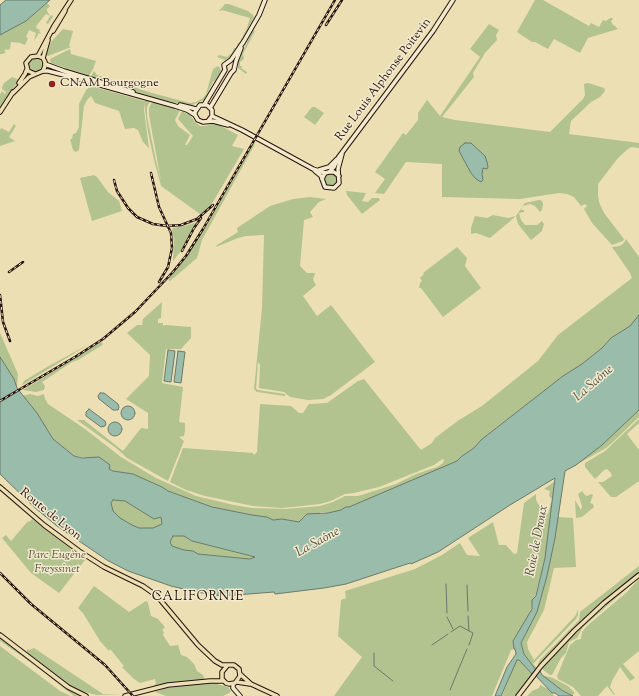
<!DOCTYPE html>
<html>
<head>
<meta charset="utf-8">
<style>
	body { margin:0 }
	canvas { display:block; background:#ecdfb3 }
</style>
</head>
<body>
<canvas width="639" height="696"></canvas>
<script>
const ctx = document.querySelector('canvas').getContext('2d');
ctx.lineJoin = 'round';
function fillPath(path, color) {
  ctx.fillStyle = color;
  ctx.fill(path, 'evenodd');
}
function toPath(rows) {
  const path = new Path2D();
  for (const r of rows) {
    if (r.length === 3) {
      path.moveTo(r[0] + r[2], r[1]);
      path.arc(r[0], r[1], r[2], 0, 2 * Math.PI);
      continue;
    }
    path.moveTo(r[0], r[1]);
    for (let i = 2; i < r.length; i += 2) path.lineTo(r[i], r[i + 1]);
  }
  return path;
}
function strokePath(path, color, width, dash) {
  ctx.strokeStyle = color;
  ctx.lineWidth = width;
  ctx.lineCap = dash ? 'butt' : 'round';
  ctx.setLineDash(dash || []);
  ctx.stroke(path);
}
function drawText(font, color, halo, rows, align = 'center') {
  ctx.font = font + ' "Sorts Mill Goudy",serif';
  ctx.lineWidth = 3;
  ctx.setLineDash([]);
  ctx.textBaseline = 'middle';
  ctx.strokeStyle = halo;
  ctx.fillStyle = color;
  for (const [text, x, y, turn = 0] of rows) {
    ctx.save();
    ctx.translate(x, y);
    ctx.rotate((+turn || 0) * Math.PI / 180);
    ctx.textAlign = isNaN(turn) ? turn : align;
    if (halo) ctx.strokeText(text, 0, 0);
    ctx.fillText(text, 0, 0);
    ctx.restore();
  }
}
const green = toPath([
	[535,0,543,0,589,26,591,23,599,27,603,20,606,21,610,18,612,18,613,19,611,21,613,25,615,26,618,29,588,38,580,53,554,39,548,49,535,42,532,42,517,32],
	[47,3,50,6,47,9,47,11,50,16,52,15,53,17,48,24,46,23,50,16,46,14,37,25,36,28,40,30,39,31,41,34,39,33,34,41,36,33,29,30,26,37,28,38,25,45,20,43,11,42,10,49,7,50,6,49,4,51,6,52,3,54,0,54,0,35,26,21],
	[225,4,229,4,248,11,253,15,254,17,238,47,231,57,225,60,217,57,219,55,227,57,232,53,234,48,236,48,238,43,240,42,247,28,250,18,222,10,221,11,219,11],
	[489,24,499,30,496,35,497,40,485,53,473,73,474,77,442,117,455,120,550,132,583,99,585,95,584,84,588,83,604,88,605,91,600,97,591,102,571,121,569,134,639,143,639,148,631,147,628,149,618,158,598,184,598,195,599,202,604,213,624,239,623,241,612,245,592,223,584,209,587,206,585,204,581,206,574,197,567,194,559,193,520,199,442,197,442,164,406,162,384,194,375,193,385,179,375,172,403,133,406,135,418,120,418,113,427,100,440,116,480,57,470,49],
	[478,150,485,156,488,167,487,169,483,167,482,174,483,180,476,179,471,173,459,151],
	[63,29,73,31,69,46,71,47,48,56,46,55,51,42],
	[253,30,255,31,243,54,244,59,240,62,240,66,242,66,241,68,247,72,246,74,238,68,238,61],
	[70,49,71,54,96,61,93,69,89,76,51,63,50,59],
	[35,65,7],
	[218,66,220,68,221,71,216,80,213,82,204,100,192,105,191,106,159,99,114,85,113,82,106,81,104,82,90,78,94,71,97,75,152,93,190,103,196,102,203,98,206,94,213,69],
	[12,77,19,80,0,107,0,95,2,91,5,94,6,92,2,89,2,87,4,83],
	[91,86,144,101,150,101,147,107,147,116,156,161,161,181,149,115,149,108,152,102,180,110,175,120,178,126,190,135,185,145,187,145,193,136,178,119,182,111,190,115,196,123,200,126,205,126,215,123,238,135,232,146,244,149,210,207,200,214,161,186,154,160,148,132,144,103,144,110,149,148,143,142,138,130,134,128,125,129,119,111,95,103,91,96,87,100,84,106,79,150,76,152,73,150,70,139,72,139,73,134,76,133,79,127,79,104,86,90],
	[312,107,315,107,324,113,315,125,304,117],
	[14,124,16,126,9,137,15,141,0,146,0,130,1,128,9,132],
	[255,141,254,146,202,240,197,258,170,281,168,280,187,256,206,227],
	[331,180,7],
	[94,175,97,177,108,192,119,201,122,211,92,221,80,178],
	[346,191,366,193,362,201,368,202,372,198,379,198,380,200,362,214,347,195],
	[310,197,326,199,319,202,310,212,313,217,304,220,300,266,307,273,315,273,313,280,316,285,303,296,317,316,331,305,375,362,331,395,323,399,308,400,290,397,284,392,259,388,260,365,258,362,256,389,258,390,285,394,285,396,257,392,254,389,262,308,264,235,246,236,238,238,216,247,217,245,238,232,237,228,270,206,293,199],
	[539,200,542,201,543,204,542,210,540,212,535,206,530,204,523,206,521,210,524,210,524,212,519,213,521,220,525,225,537,225,542,221,544,224,542,231,531,240,518,224,516,216,490,238,476,233,471,234,471,228,475,216,487,218,493,215,508,218,516,216,525,203],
	[194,223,195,223,184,247,173,261,174,241,172,230,173,228,188,225],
	[626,239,639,257,639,315,630,326,611,338,602,348,582,364,563,376,481,440,474,448,462,456,457,461,349,508,346,507,341,510,328,513,322,512,299,522,282,519,273,520,267,517,252,515,212,507,168,491,162,487,133,474,113,471,88,458,74,456,53,439,22,396,30,394,38,396,44,394,45,399,48,404,85,429,121,457,156,478,196,496,234,505,252,508,286,509,320,506,333,502,345,496,358,496,396,484,416,474,437,467,443,463,444,459,441,460,434,465,379,487,354,493,345,494,331,501,320,504,293,507,282,508,253,506,205,496,186,490,170,482,183,448,253,453,254,455,257,452,260,404,291,406,299,413,303,413,309,404,327,403,358,381,364,379,421,450,432,443,435,438,459,420,482,406,538,361,558,335,632,278,630,273,612,247,620,246,624,243],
	[457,247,467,258,465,266,481,288,443,317,421,288,419,288,420,283,422,281,420,278,424,274,423,273],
	[162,302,161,318,158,319,158,323,163,323,163,326,165,325,191,327,191,338,181,349,166,349,162,383,183,387,179,422,185,423,185,431,184,436,179,437,184,441,168,481,127,458,116,448,77,420,84,420,123,451,141,428,148,429,148,413,126,399,149,376,150,355,127,333,137,325,142,325,143,319],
	[0,333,18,374,17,388,14,379,0,357],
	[101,342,103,344,101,346,78,360,72,362,42,382,45,386,44,390,36,392,23,390],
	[91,343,24,384,22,385,24,381,47,367],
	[639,410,639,417,612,443,606,448,576,465,602,445],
	[639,419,639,423,627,434,639,450,639,481,616,497,611,497,598,482,603,482,612,476,611,473,607,469,604,470,595,479,585,467,585,463,605,451],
	[555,481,547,551,536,594,532,603,532,606,528,617,515,638,513,641,514,649,511,650,492,696,334,696,362,657,338,636,341,600,346,598,345,591,415,569,442,555,460,543,467,555,480,556,468,538,493,522,499,545,506,545,514,554,517,553,524,503,536,494,536,500,540,507,548,514,552,499,549,496,550,491,544,489],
	[582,491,585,495,587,496,591,494,593,495,590,503,593,504,594,507,582,517,576,518,575,500,581,510,582,506,578,494],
	[113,500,125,501,154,519,161,517,162,524,153,528,139,529,132,525,120,518,113,511,111,503],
	[558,517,573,518,576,567,554,568,544,610,527,642,528,649,534,660,576,615,578,609,578,615,576,619,533,664,537,668,536,670,524,654,521,643,537,612,547,576,555,538],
	[32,519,85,560,59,593,31,573,2,538,6,535,11,541,28,521,29,522],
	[173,536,184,536,192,541,233,552,256,556,251,559,198,554,193,551,184,550,172,546,170,542],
	[639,566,639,573,614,591,588,615,564,637,539,666,538,665,539,661,579,620,580,612],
	[639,579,639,651,623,664,635,678,630,681,620,667,612,681,610,687,615,695,614,695,607,686,598,696,581,696,573,687,558,679,557,676,570,645,576,640,581,639,582,632,587,626,627,592],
	[633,583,583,627,577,638,569,642,566,653,561,658,552,675,550,675,542,669,586,622],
	[94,586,129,612,146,601,148,603,151,616,158,619,165,627,162,630,164,632,163,635,170,646,178,645,181,655,187,657,194,664,197,671,203,675,205,680,172,682,154,686,156,683,155,679,140,683,134,679,122,667,124,666,110,649,109,651,100,641,83,613,78,608],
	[0,638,36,663,67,689,81,696,74,696,71,694,36,666,0,641],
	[0,646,60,691,71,696,0,696],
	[34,648,103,694,122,694,97,695,76,690,64,682,27,652,27,649,29,650],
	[518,659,532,674,515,696,502,696,516,661],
	[542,675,553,678,568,686,575,693,572,695,563,691],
	[216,682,217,684,228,687,231,691,229,693,223,696,166,696,155,692,166,688],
	[540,685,550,690,554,696,527,696,532,691,539,688]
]);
const water = toPath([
	[6,0,50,0,26,21,0,35,0,5,6,0],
	[465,143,471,143,485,156,487,162,488,167,487,169,483,168,482,174,483,180,481,182,476,179,471,173,459,151,460,147,465,143],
	[639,315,639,410,602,445,576,465,565,471,555,538,547,576,537,612,521,643,524,654,536,670,532,674,519,660,517,660,501,696,495,696,507,667,516,654,515,649,514,649,513,641,532,609,532,600,536,596,545,558,555,478,510,505,438,552,411,564,410,563,346,584,324,588,275,594,274,592,223,596,196,592,171,586,128,571,107,560,57,526,34,507,0,474,0,357,14,379,17,388,37,413,53,439,74,456,82,458,99,457,106,462,110,465,109,469,113,471,133,474,162,487,168,491,212,507,252,515,267,517,273,520,282,519,299,522,307,514,328,513,341,510,346,507,349,507,457,461,462,456,474,448,481,440,563,376,582,364,602,348,611,338,630,326,639,315],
	[113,500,125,501,154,519,161,517,162,524,153,528,139,528,132,525,120,518,113,511,111,503,113,500],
	[173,536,184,536,192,541,255,557,250,559,198,554,193,551,184,550,172,546,170,542,173,536],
	[168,350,175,351,171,382,164,381,168,350],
	[178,351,185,352,181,383,174,382,178,351],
	[100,393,104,393,118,404,119,407,118,410,113,410,99,399,98,396,100,393],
	[128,413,7],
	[89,409,105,421,106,424,105,426,101,427,86,416,86,412,89,409],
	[115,429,7],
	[540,671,542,675,563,691,573,696,559,696,555,693,552,693,536,676,540,671]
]);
const stream = toPath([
	[446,584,447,613],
	[467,585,468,611],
	[468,616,469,631],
	[447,617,453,629],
	[451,632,460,626,473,633,469,645],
	[432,645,448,634],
	[374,653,374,666,393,681],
	[450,690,467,649]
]);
const secondary = toPath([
	[45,64,64,71,133,92],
	[43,71,48,71,72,77,175,106,187,110,195,115],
	[180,105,196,109],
	[204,105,225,70,224,65,231,60,244,41,259,15,265,0],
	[210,108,231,73,234,70,236,61,241,48],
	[212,116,242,130,313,169,325,173],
	[208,121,212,116,212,110,207,105,200,105,195,112,195,115,198,120,203,122,213,121,228,125],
	[319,170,329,167,337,159],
	[315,171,321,176,325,187,334,188,339,183,338,169,342,154],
	[329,172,334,167,338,158,433,31,453,0],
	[322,179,325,173,329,172,334,172,339,176],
	[233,684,233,688,240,696]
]);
const primary = toPath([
	[53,31,65,11],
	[38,56,54,26,71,0],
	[43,58,48,40],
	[19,83,25,74,27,69],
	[13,93,29,77,43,71,45,66,45,62,43,58,38,56,31,57,26,63,28,71,35,74],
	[0,112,13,92],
	[0,487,44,525,79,551,104,567,143,586,157,596,198,645,215,661,222,665,234,665,239,669,240,676,235,683,229,684,226,683,222,679,222,672,227,666],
	[0,635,68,687,86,696],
	[240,674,251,684,277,696],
	[237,682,250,684],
	[125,696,168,685,210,681,224,681],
	[518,696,541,666,574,631,604,603,639,575]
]);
const rail = toPath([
	[326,25,342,0],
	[151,173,159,207,171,233,172,248,168,267,159,282],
	[114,180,117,191,128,208,137,217,153,224,167,226,181,225,197,219,213,205],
	[182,251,194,228,201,218],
	[9,272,23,262],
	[0,295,3,322,10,341],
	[0,401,75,357,103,339,135,312,172,273,186,256,203,229,335,0],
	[0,573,31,604,105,665,133,696]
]);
const markers = [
	[52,84,4,"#8f2418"]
];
const streetNames = [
	["Rue Louis Alphonse Poitevin",384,80,-53],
	["Route de Lyon",50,515,39]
];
const poiNames = [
	["CNAM Bourgogne",60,84]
];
const parkNames = [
	["Parc Eugène",57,556],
	["Freyssinet",57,570]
];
const waterNames = [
	["La Saône",594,384,-41],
	["Roie de Droux",538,541,-79],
	["La Saône",318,543,-29]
];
const neighbourhoodNames = [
	["CALIFORNIE",198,598]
];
fillPath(green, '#b2c390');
fillPath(water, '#99bdaa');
strokePath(water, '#6b796c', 1);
strokePath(stream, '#6b796c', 1);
strokePath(secondary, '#27140e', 5.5);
strokePath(primary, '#27140e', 5.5);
strokePath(secondary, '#f3eace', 3.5);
strokePath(primary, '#ecdfb3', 3.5);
strokePath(rail, '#27140e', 2.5);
strokePath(rail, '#f3eace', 1, [3]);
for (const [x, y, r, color] of markers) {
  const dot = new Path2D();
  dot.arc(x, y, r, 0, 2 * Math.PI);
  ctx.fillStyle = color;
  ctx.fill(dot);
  strokePath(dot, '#f3eace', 1.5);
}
drawText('12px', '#27140e', '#f3eace', streetNames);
drawText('12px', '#27140e', '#f3eace', poiNames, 'left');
drawText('italic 12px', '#58513c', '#f3eace', parkNames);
drawText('italic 13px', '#4f4f45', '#f3eace', waterNames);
ctx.letterSpacing = '1px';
drawText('13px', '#27140e', '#f3eace', neighbourhoodNames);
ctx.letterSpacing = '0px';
</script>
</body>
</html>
